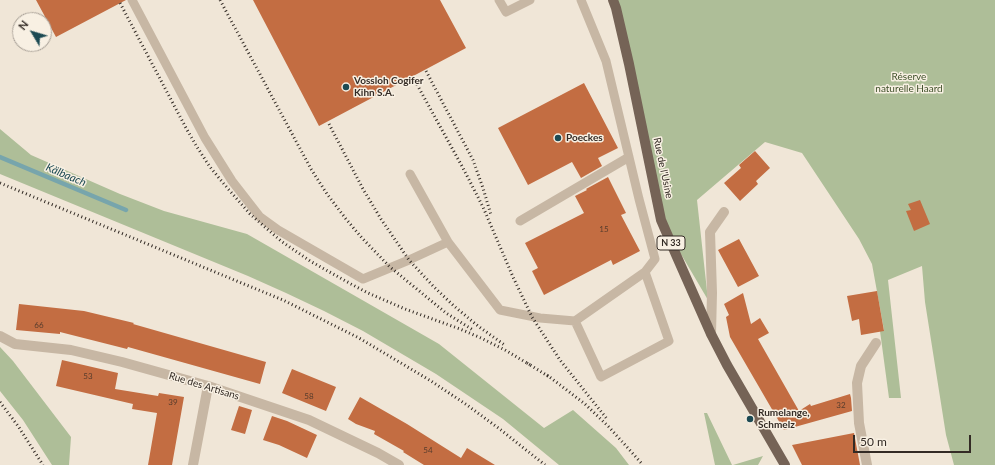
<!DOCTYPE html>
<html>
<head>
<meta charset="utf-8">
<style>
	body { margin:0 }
	#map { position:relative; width:995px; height:465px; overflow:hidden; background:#f0e6d7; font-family:Lato,sans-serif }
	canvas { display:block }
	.north { position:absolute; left:12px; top:12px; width:40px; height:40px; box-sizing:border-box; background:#f8f0e3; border:1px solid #a9a197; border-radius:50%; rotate:308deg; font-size:11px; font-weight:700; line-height:16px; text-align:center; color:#332b25 }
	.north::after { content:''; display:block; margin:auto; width:14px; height:18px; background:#1c4a53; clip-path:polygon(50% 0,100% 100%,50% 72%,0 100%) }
	.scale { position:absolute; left:853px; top:435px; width:118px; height:18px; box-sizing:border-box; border:2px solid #332b25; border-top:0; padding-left:5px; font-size:12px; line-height:14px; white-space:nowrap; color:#332b25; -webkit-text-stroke:3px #f8f0e3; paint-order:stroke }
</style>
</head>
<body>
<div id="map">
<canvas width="995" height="465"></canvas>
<div class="north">N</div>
<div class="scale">50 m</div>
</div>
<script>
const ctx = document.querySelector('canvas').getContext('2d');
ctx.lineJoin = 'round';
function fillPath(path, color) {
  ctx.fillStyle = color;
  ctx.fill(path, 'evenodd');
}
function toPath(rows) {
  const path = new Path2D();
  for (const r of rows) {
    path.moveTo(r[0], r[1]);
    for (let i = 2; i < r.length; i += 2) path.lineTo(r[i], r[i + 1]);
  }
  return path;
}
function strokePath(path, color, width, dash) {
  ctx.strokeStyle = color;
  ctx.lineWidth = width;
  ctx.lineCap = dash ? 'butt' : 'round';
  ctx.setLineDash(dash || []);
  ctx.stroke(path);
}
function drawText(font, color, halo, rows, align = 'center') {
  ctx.font = font + ' Lato,sans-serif';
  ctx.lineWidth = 3;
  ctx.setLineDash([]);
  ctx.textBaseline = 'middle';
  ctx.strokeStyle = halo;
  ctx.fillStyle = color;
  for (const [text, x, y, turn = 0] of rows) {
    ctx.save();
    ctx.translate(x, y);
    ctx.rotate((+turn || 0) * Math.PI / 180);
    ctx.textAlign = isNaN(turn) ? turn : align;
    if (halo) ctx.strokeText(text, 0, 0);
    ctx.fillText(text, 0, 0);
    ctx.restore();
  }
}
const green = toPath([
	[613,0,995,0,995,465,954,465,946,435,925,302,922,266,888,280,901,398,889,398,880,331,884,330,872,264,859,239,802,153,765,142,697,200,708,300,661,220],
	[0,129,31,155,120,194,164,211,247,234,439,344,544,428,573,410,616,448,629,465,559,465,503,419,436,374,363,331,324,311,286,293,248,276,0,174],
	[0,347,13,361,71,437,69,465,52,465,23,420,0,391],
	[704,413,707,413,732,465,715,465],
	[763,456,758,465,733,465]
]);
const stream = toPath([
	[0,157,126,210]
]);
const building = toPath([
	[36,0,126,0,56,37],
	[253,0,440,0,466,48,319,126],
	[584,83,618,148,598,158,602,166,581,178,572,162,528,185,498,128],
	[755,151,770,168,756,181,758,184,740,201,724,183,741,168,739,165],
	[608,177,626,213,621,215,640,251,613,265,611,260,544,295,532,271,538,268,525,243,584,213,575,196,587,190,586,189],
	[920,200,930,224,914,231,906,211,911,210,908,204],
	[739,239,759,276,738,287,718,250],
	[877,291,884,331,861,335,859,319,852,321,847,296],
	[743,293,751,324,760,318,769,333,758,339,799,411,810,404,811,406,850,394,851,398,852,411,784,430,730,337,726,317,729,315,724,304],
	[19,304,84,311,134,323,133,324,266,362,260,384,128,347,127,349,60,332,60,334,16,330],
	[62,360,118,373,115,389,158,396,159,393,184,397,172,465,148,465,157,413,132,409,133,404,56,386],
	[292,369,336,387,326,411,282,393],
	[360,397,407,424,461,458,467,448,495,465,424,465,403,452,404,451,374,434,375,431,356,424,348,419],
	[239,406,252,410,245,434,231,430],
	[272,416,287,421,317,435,307,458,279,445,263,440],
	[854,433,860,465,802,465,792,445]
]);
const service = toPath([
	[132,0,205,138,232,181,260,217,278,230,363,279,409,260,448,242,500,310,540,318,575,321,645,272,669,341,601,377,575,321],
	[499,0,506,12,530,0],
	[581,0,606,61,639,199,655,259,645,272],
	[410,174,448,242],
	[520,221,629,157]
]);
const minor = toPath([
	[711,334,712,293,710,232,724,212],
	[0,336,15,344,71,350,122,362,208,386,309,420,378,453,399,465],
	[193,465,208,386],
	[867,465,859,423,857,383,861,366,876,343]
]);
const primary = toPath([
	[613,0,616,8,629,64,661,220,677,257,711,334,727,365,785,465]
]);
const rail = toPath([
	[220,0,311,169,327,194,346,219,362,238,390,267,446,313,473,330],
	[120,3,186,128,197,147,210,167,224,184,250,214,266,228,281,241,310,261,351,284,368,293,405,309,460,329,481,338,505,350,532,366],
	[426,71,473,160,483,188,491,215],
	[415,81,463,168,483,207,513,277,532,317,545,337,560,360,607,419],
	[329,124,363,189,381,219,396,241,409,260,434,287,454,306,478,326,506,346],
	[0,183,244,284,283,300,359,338,431,381,467,405,501,430,545,465],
	[527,363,551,378],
	[547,375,585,404,609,427,643,465],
	[0,402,18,426,43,465]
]);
const markers = [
	[346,87,4,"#1c4a53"],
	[558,138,4,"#1c4a53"],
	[750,419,4,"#1c4a53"]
];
const numberNames = [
	["15",604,229],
	["66",39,325],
	["53",88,376],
	["58",309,396],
	["39",173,402],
	["32",841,405],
	["54",428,450]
];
const shields = [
	[671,243,28]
];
const shieldNames = [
	["N 33",671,243]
];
const parkNames = [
	["Réserve",909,77],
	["naturelle Haard",909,89]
];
const poiNames = [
	["Vossloh Cogifer",354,81],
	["Kihn S.A.",354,93],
	["Poeckes",566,138],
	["Rumelange,",758,413],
	["Schmelz",758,425]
];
const streetNames = [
	["Rue de l'Usine",663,168,78],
	["Rue des Artisans",204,386,17]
];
const waterNames = [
	["Kälbaach",66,175,23]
];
fillPath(green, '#aebe98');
strokePath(stream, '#77a5ac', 4.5);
fillPath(building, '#c36d42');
strokePath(service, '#c7b7a4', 9);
strokePath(minor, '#c7b7a4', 10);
strokePath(primary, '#756356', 10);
strokePath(rail, '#332b25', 3, [1, 3]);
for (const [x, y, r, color] of markers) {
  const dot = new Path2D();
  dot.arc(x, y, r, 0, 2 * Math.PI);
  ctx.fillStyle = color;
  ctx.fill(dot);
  strokePath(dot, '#f8f0e3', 1.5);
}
drawText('8px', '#573c2c', null, numberNames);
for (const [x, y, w] of shields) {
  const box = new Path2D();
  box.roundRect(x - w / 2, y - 7, w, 14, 3);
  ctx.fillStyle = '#f8f0e3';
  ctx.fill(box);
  strokePath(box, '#332b25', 1);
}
drawText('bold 9px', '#332b25', null, shieldNames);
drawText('10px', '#3f502a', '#f8f0e3', parkNames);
drawText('bold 10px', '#332b25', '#f8f0e3', poiNames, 'left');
drawText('10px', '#332b25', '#f8f0e3', streetNames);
drawText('italic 11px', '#1c4a53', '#f8f0e3', waterNames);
</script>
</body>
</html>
